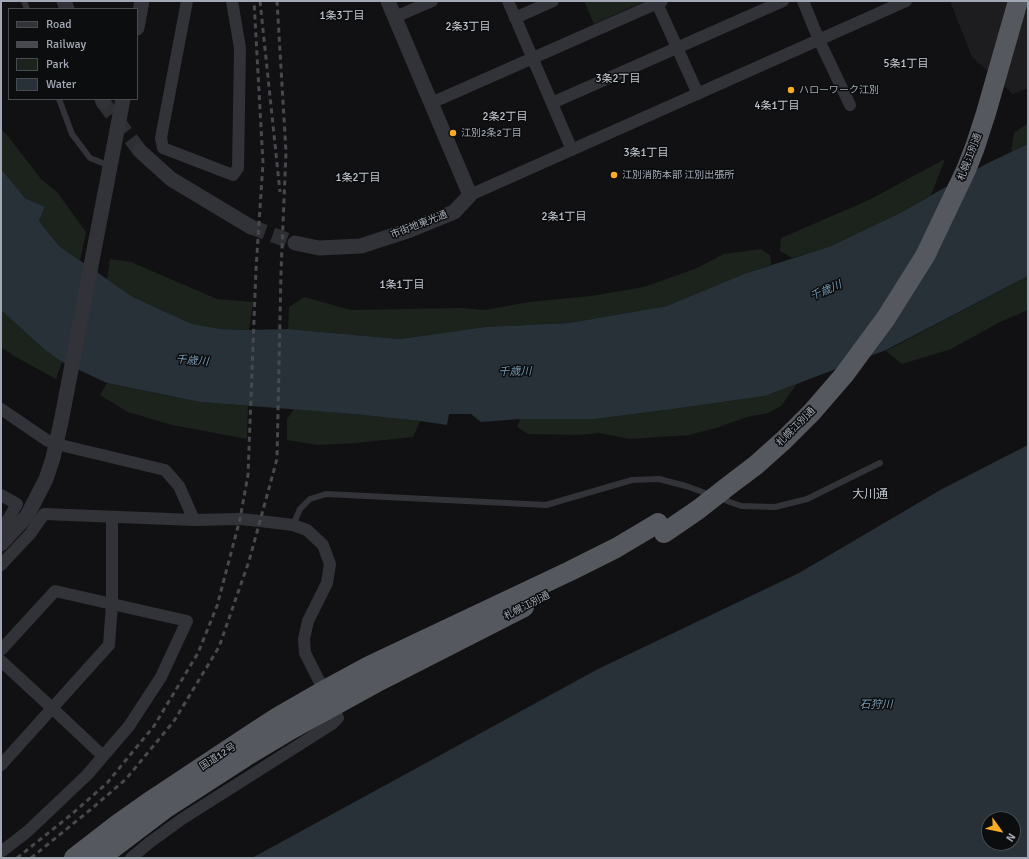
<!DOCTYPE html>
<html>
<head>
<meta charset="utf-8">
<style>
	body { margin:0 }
	#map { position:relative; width:1029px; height:859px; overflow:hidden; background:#111113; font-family:Signika,sans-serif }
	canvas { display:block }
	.frame { position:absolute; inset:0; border:2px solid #a2a8b5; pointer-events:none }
	.legend { position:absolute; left:8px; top:8px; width:130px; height:92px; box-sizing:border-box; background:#0c0d0e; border:1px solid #484b51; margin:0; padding:5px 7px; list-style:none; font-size:12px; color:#a2a8b5 }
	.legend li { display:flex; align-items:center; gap:8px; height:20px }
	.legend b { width:20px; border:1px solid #484b51 }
	.north { position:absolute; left:981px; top:811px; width:40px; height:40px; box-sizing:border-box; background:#0c0d0e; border:1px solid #484b51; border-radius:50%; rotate:123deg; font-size:11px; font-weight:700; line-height:16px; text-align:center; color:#a2a8b5 }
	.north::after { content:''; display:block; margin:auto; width:14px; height:18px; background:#fbac21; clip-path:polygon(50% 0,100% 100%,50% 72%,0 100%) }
</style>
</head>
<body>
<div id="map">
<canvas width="1029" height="859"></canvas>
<div class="frame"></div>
<ul class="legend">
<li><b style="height:5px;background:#323338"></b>Road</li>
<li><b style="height:5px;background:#47494f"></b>Railway</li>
<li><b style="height:11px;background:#1c231c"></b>Park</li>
<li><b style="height:11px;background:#273137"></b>Water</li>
</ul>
<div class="north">N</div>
</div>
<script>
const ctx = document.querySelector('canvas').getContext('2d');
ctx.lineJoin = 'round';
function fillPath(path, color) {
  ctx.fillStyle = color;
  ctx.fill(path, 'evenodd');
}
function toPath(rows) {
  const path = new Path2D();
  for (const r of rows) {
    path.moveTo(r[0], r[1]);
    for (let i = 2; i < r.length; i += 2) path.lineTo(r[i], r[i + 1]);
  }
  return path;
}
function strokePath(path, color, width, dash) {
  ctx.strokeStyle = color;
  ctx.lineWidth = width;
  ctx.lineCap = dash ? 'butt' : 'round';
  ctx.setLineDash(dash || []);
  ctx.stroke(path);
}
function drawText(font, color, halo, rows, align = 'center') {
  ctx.font = font + ' Signika,"Noto Sans JP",sans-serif';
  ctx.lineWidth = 3;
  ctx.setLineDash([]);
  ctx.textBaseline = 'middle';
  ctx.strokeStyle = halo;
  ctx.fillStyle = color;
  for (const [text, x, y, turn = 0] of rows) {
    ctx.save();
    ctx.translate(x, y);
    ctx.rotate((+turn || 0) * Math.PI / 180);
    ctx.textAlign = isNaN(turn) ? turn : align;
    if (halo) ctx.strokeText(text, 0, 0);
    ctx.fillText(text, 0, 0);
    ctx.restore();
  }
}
const built = toPath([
	[950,1,1028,1,1028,88,1013,94,972,57]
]);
const green = toPath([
	[584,1,645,1,594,24],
	[1028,123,1028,144,1011,152,1014,133],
	[1,129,7,135,41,179,57,192,86,232,80,260,59,246,39,221,45,207,25,198,1,169],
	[945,159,931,195,902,212,831,246,792,258,780,251,781,238,869,200],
	[761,249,770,255,771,265,744,274,667,306,569,323,485,327,400,339,288,329,289,307,304,297,351,310,462,308,485,310,529,302,591,296,644,287,695,269,724,254],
	[110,259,131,262,217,299,253,302,249,330,221,329,192,324,133,297,107,279],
	[1028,276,1028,310,1000,322,951,349,902,364,886,351],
	[1,310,45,350,62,362,56,379,14,356,1,347],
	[107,383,200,402,248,406,247,439,172,425,128,412,100,395],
	[797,384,781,406,768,413,747,417,716,428,689,435,629,439,600,433,579,435,528,434,517,427,520,419,595,419,673,409,765,396],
	[294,409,353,414,420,421,413,437,356,443,318,445,287,440,287,419]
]);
const water = toPath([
	[1028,144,1028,276,886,350,765,396,673,409,595,419,520,419,481,422,471,414,449,414,447,425,420,421,353,414,200,402,107,383,62,362,45,350,1,310,1,169,25,198,45,207,39,221,59,246,133,297,192,324,221,329,249,330,288,329,400,339,485,327,569,323,667,306,744,274,831,246,902,212,986,164],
	[1028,445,1028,858,252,858,598,669,799,573,942,489],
	[989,819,1013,819,1013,843,989,843]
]);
const tertiaryTunnel = toPath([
	[103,102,140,151],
	[251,227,295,243]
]);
const service = toPath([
	[24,1,27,9],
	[59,99,72,134,90,158,110,166],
	[293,525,300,509,310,499,326,494,546,505,632,480,659,479,686,486,741,506,775,507,807,499,880,463]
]);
const minor = toPath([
	[187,1,161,138,163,148,233,175,238,168,240,48,232,1],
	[508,1,572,150],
	[656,1,698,94],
	[803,1,819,40,850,105],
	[395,17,432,1],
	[515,18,553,1],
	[431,103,662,1],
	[552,103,783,1],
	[470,195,906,1],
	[1,409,48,441,56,444,165,470,179,486,194,520],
	[1,495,17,504,7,521,1,529],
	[1,565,30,534,44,514,194,520,240,519,260,521,293,525,307,530,323,545,330,564,327,583,308,621,304,639,305,653,338,718,332,724,182,819,149,843,131,858],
	[1,650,55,591,187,621,161,677,129,726,87,775,28,831,1,852],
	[1,661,52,708,103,756],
	[1,765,109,645,112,604,112,517]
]);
const tertiary = toPath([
	[64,1,67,9],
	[137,28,142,1],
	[102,99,103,102],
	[140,151,171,179,251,227],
	[295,243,319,248,361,246,410,230,454,212,470,195,388,1],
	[1,544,27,516,46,479,53,458,62,417,123,99]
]);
const trunk = toPath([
	[74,858,118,824,152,800,253,733,278,717,325,690,369,666,570,571,616,548,658,523],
	[100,858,166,808,245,757,290,730,381,680,524,607]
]);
const rail = toPath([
	[260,1,280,192],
	[17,858,72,814,107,783,154,726,198,653,217,606,240,519,248,475,256,269,263,163,254,1],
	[31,858,90,810,126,779,174,721,219,647,249,561,277,459,281,272,286,152,277,1]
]);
const trunkBridge = toPath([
	[664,533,699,509,727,487,756,465,784,440,812,412,844,375,886,318,925,256,966,170,975,147,986,113,1018,1]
]);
const markers = [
	[791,90,4,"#fbac21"],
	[453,133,4,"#fbac21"],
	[614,175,4,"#fbac21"]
];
const poiNames = [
	["ハローワーク江別",799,90],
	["江別2条2丁目",461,133],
	["江別消防本部 江別出張所",622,175]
];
const streetNames = [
	["札幌江別通",970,157,-69],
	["市街地東光通",419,225,-21],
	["札幌江別通",796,427,-45],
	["札幌江別通",527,606,-27],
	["国道12号",218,757,-33]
];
const neighbourhoodNames = [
	["1条3丁目",342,16],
	["2条3丁目",468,27],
	["5条1丁目",906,64],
	["3条2丁目",618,79],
	["4条1丁目",777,106],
	["2条2丁目",505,117],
	["3条1丁目",646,153],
	["1条2丁目",358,178],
	["2条1丁目",564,217],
	["1条1丁目",402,285]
];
const waterNames = [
	["千歳川",826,291,-24],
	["千歳川",192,361,5],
	["千歳川",515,372,-1],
	["石狩川",876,705]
];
const quarterNames = [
	["大川通",870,495]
];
fillPath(built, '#1d1d20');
fillPath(green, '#1c231c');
fillPath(water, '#273137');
strokePath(tertiaryTunnel, '#2e2f33', 15, [15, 8]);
strokePath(service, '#323338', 6);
strokePath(minor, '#323338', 12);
strokePath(tertiary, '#323338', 15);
strokePath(trunk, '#565860', 20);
strokePath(rail, '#47494f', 3, [5, 4]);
strokePath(trunkBridge, '#565860', 20);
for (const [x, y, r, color] of markers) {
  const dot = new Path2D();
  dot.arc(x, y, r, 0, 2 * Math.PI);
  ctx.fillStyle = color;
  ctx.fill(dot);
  strokePath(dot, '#0c0d0e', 1.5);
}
drawText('10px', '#a2a8b5', '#0c0d0e', poiNames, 'left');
drawText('10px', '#a2a8b5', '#0c0d0e', streetNames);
drawText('11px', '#c3c7d0', '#0c0d0e', neighbourhoodNames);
drawText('italic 11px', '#7698b2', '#0c0d0e', waterNames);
drawText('12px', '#c3c7d0', '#0c0d0e', quarterNames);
</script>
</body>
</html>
